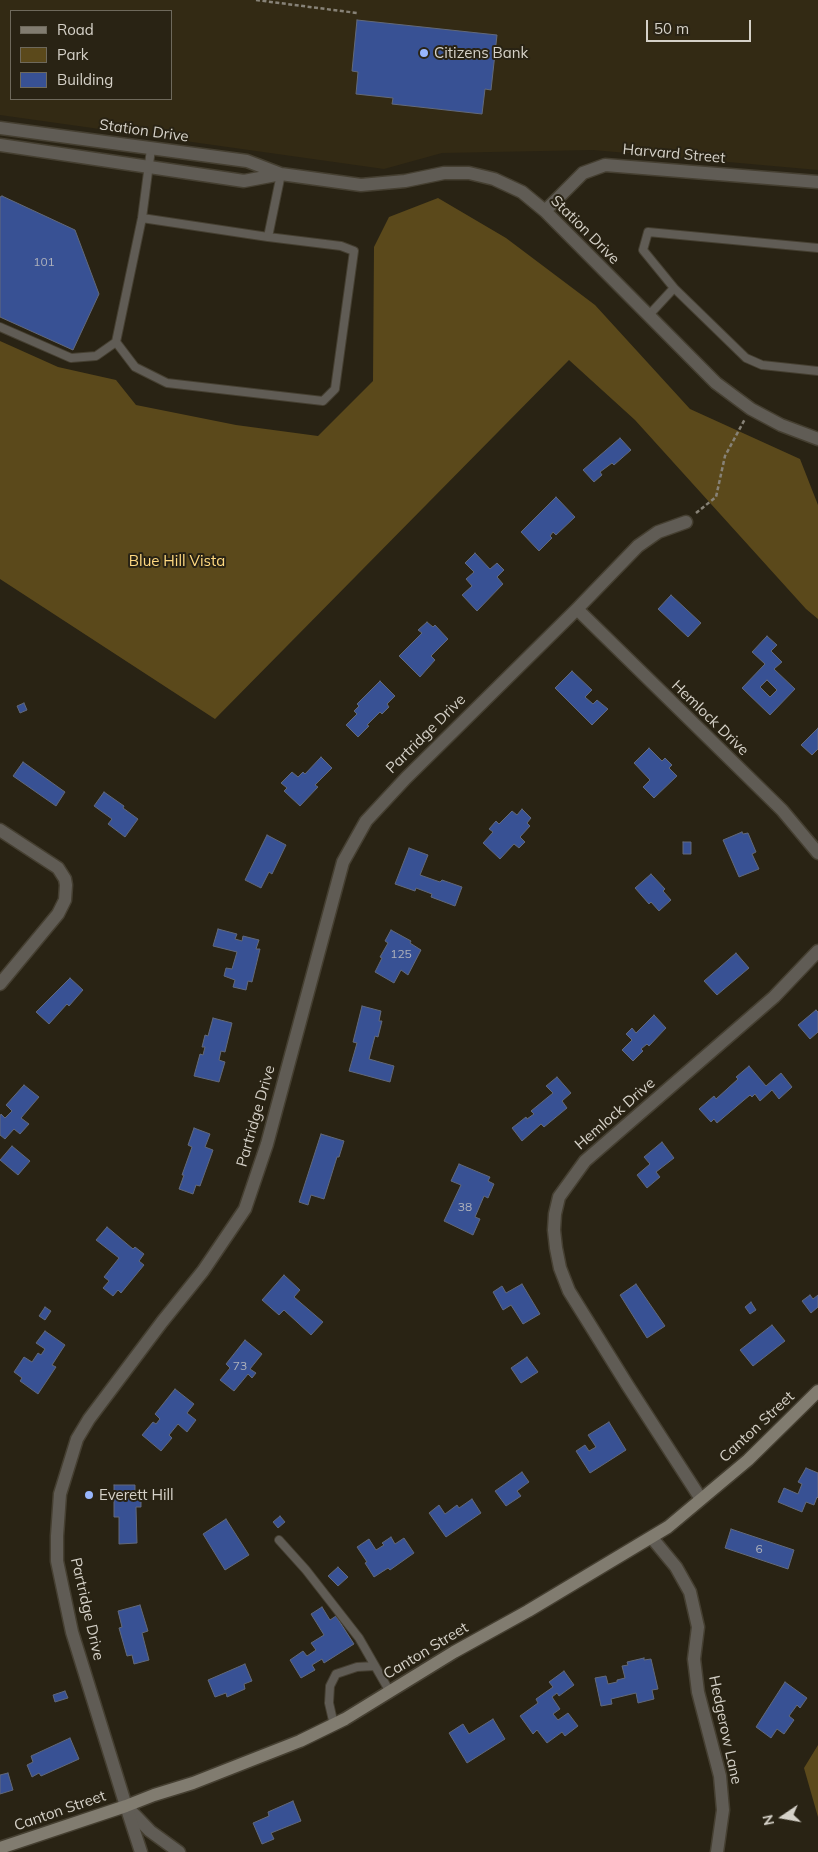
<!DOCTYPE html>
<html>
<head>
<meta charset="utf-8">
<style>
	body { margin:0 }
	#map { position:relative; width:818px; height:1852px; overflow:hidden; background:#292314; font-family:Mulish,sans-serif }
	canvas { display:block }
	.legend { position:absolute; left:10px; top:10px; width:162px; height:90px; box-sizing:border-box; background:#292314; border:1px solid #6e695c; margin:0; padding:6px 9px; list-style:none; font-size:15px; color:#d5d1c8 }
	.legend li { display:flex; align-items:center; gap:10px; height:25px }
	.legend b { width:25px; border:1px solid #6e695c }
	.north { position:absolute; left:758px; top:1792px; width:50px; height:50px; -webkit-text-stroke:4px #292314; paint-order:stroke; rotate:258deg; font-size:14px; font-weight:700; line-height:20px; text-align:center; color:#d5d1c8 }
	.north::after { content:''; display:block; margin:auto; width:18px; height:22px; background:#d5d1c8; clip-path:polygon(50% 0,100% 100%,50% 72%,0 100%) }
	.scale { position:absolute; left:646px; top:20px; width:105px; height:22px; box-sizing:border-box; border:2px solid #d5d1c8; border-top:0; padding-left:6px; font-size:15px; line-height:18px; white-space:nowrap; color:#d5d1c8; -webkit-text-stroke:4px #292314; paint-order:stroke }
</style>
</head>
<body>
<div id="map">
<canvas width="818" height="1852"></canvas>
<ul class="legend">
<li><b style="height:6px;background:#817c70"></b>Road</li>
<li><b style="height:14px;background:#5b491b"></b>Park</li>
<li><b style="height:14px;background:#385194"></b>Building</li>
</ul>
<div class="north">N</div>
<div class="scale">50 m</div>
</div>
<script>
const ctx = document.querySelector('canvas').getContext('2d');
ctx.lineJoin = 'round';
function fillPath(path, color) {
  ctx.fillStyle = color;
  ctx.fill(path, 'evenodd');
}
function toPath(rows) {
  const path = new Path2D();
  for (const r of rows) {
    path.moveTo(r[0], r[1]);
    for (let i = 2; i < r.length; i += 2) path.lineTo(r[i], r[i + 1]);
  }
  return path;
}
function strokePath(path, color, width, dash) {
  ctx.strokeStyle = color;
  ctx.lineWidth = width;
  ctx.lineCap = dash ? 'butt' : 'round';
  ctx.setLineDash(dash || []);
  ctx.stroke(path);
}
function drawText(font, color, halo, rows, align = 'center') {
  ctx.font = font + ' Mulish,sans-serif';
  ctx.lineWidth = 4;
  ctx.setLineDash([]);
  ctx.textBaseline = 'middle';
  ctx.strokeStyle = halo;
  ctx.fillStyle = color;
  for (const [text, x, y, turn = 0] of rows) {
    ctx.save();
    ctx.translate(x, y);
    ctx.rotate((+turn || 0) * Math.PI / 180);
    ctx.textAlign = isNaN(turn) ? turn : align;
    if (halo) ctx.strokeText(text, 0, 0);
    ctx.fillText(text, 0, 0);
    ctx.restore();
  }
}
const built = toPath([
	[0,0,818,0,818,170,593,150,442,153,384,169,0,115],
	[11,11,171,11,171,99,11,99]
]);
const green = toPath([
	[438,198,506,238,595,305,690,409,800,459,818,505,818,619,806,609,635,420,569,360,215,719,0,579,0,341,58,367,116,380,136,405,236,425,318,436,373,381,374,247,389,217],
	[818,1745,818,1817,804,1768]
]);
const building = toPath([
	[357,20,497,35,491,90,485,89,482,114,392,104,393,98,356,94,358,72,352,71,357,20],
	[2,196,75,230,99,294,73,350,0,317,0,197,2,196],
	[620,438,631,450,614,465,612,463,600,472,602,475,594,482,583,470,620,438],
	[556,497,575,517,556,535,553,532,550,536,552,538,539,551,521,532,556,497],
	[475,553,490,569,497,563,504,570,497,577,503,584,477,611,462,595,472,586,466,579,474,572,465,563,475,553],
	[671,595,701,623,688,637,658,609,671,595],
	[427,622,433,627,435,625,448,639,431,656,435,660,420,677,399,656,422,633,418,630,427,622],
	[767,636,777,645,771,651,782,662,774,669,795,689,770,715,742,688,765,664,752,652,767,636],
	[767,680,777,690,770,697,760,687,767,680],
	[572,671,592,690,585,697,593,704,597,700,608,709,592,725,555,688,572,671],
	[380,681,395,696,387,704,389,707,382,714,380,712,367,725,369,726,358,737,346,725,357,714,354,711,359,706,357,704,380,681],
	[24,703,27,710,20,713,17,706,24,703],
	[818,728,818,749,812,755,801,745,818,728],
	[649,748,662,761,665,758,672,765,669,768,677,776,654,798,643,787,650,780,634,763,649,748],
	[321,757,332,768,315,785,318,787,300,806,284,791,287,788,281,783,292,772,298,777,303,772,305,774,321,757],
	[23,762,65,792,56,806,13,776,23,762],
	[104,792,124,806,123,808,138,819,125,837,108,824,112,819,94,806,104,792],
	[522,809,531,818,527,823,530,826,520,837,525,842,519,848,514,844,500,859,483,843,493,832,489,829,496,821,499,824,512,811,517,815,522,809],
	[742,832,743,834,748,833,756,852,752,854,759,869,739,877,723,840,742,832],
	[267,835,286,845,272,874,269,872,261,888,245,880,267,835],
	[683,842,691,842,691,854,683,854,683,842],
	[409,848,428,855,420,875,440,882,442,880,462,887,455,906,431,897,432,894,416,888,415,891,395,884,409,848],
	[651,874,665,889,663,891,671,900,659,911,651,902,649,904,635,888,651,874],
	[218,929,237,934,235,939,242,941,243,936,259,940,256,949,260,949,252,982,248,981,246,990,233,987,235,980,224,976,226,968,232,969,237,952,213,946,218,929],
	[391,930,411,941,410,943,421,950,408,975,401,970,394,983,375,972,382,958,380,957,388,943,385,941,391,930],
	[736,953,749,968,717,995,704,981,736,953],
	[70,978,83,990,69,1006,67,1004,49,1024,36,1012,70,978],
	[362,1006,381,1011,379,1021,382,1021,378,1037,375,1036,369,1059,394,1066,390,1082,349,1071,357,1043,353,1042,362,1006],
	[816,1010,818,1012,818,1032,810,1039,798,1025,816,1010],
	[654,1015,666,1028,649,1046,647,1044,641,1049,643,1051,633,1061,622,1050,632,1040,626,1034,632,1028,636,1033,654,1015],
	[213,1018,232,1023,225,1052,221,1051,219,1060,225,1062,219,1082,194,1076,200,1054,203,1055,205,1047,202,1047,205,1035,208,1036,213,1018],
	[749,1066,766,1086,781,1073,792,1087,779,1099,772,1090,760,1101,755,1094,752,1097,750,1095,717,1123,714,1119,711,1122,699,1109,714,1096,716,1099,738,1079,736,1077,749,1066],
	[557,1077,571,1093,562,1101,567,1108,544,1127,541,1124,522,1141,512,1128,526,1117,527,1119,534,1114,531,1111,553,1093,546,1086,557,1077],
	[24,1085,39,1097,21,1118,29,1124,20,1134,14,1129,5,1139,0,1135,0,1116,1,1114,5,1118,12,1111,6,1105,24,1085],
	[194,1128,210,1134,205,1147,213,1150,200,1186,196,1185,193,1194,179,1189,184,1175,182,1175,192,1147,188,1145,194,1128],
	[321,1134,344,1141,339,1157,337,1157,324,1199,311,1195,308,1205,299,1202,321,1134],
	[662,1142,674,1158,656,1172,660,1177,647,1188,637,1175,650,1164,644,1157,662,1142],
	[12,1146,30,1161,18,1175,0,1160,12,1146],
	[459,1164,490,1177,488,1181,494,1184,488,1198,484,1196,475,1217,480,1219,473,1235,444,1221,461,1185,451,1181,459,1164],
	[107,1227,133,1249,135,1247,144,1254,139,1261,144,1265,121,1293,118,1290,113,1296,103,1288,109,1281,104,1277,119,1258,96,1240,107,1227],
	[284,1275,300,1290,294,1297,323,1322,311,1335,284,1310,279,1315,262,1300,284,1275],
	[522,1284,540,1314,523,1324,511,1305,503,1310,493,1292,502,1286,506,1293,522,1284],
	[636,1284,665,1326,647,1338,620,1295,636,1284],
	[810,1295,813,1299,818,1295,818,1307,811,1313,802,1301,810,1295],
	[751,1302,756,1310,750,1314,745,1307,751,1302],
	[45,1307,51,1311,45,1320,39,1316,45,1307],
	[772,1325,785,1341,753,1366,740,1350,772,1325],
	[45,1331,65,1345,52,1365,56,1367,38,1394,20,1381,22,1378,14,1372,24,1357,32,1362,38,1353,41,1355,45,1349,36,1343,45,1331],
	[245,1340,262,1354,250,1369,256,1373,252,1378,248,1374,234,1391,220,1380,230,1368,226,1364,245,1340],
	[527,1357,538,1372,521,1383,511,1368,527,1357],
	[175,1389,194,1404,187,1413,196,1420,187,1432,178,1424,169,1435,172,1438,161,1451,142,1435,153,1422,156,1424,160,1419,155,1414,175,1389],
	[609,1422,626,1450,590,1473,576,1451,585,1445,589,1451,596,1447,588,1435,609,1422],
	[806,1468,818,1473,818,1498,817,1497,814,1505,806,1502,802,1512,778,1502,784,1488,798,1494,802,1484,798,1482,806,1468],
	[522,1472,529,1482,517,1491,521,1496,506,1506,495,1491,522,1472],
	[114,1485,135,1485,135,1496,141,1496,141,1507,136,1507,137,1543,119,1544,119,1517,114,1517,114,1485],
	[472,1499,481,1513,446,1537,429,1513,439,1505,445,1514,457,1505,459,1508,472,1499],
	[280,1516,285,1522,278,1528,273,1522,280,1516],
	[226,1519,249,1555,225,1570,203,1534,226,1519],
	[731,1529,794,1550,788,1569,725,1548,731,1529],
	[391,1537,395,1544,404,1538,414,1553,390,1570,388,1568,374,1577,365,1563,367,1562,357,1547,369,1539,376,1550,384,1545,382,1543,391,1537],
	[338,1567,348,1577,338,1586,328,1576,338,1567],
	[140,1605,148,1631,142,1633,149,1660,134,1664,132,1655,127,1656,119,1628,122,1627,118,1611,140,1605],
	[322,1607,330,1620,336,1616,354,1644,324,1663,322,1659,312,1665,315,1670,301,1678,290,1660,303,1651,307,1656,316,1650,311,1643,324,1635,311,1614,322,1607],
	[644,1658,644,1660,651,1659,658,1689,652,1690,654,1699,638,1703,636,1693,611,1699,612,1704,601,1706,595,1678,606,1676,608,1684,617,1682,617,1680,625,1678,622,1666,628,1665,627,1662,644,1658],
	[245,1664,252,1681,244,1684,245,1689,227,1697,226,1693,215,1697,208,1680,245,1664],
	[564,1671,574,1685,559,1696,557,1693,552,1697,560,1709,553,1714,558,1720,568,1713,578,1726,565,1736,562,1732,547,1743,537,1730,533,1734,520,1716,538,1703,536,1699,553,1687,549,1682,564,1671],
	[785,1682,807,1698,800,1708,797,1705,789,1716,794,1720,784,1734,777,1729,771,1738,756,1727,785,1682],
	[65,1691,68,1698,55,1702,53,1695,65,1691],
	[493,1719,505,1739,467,1763,449,1733,463,1724,469,1734,493,1719],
	[70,1738,79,1759,41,1776,39,1773,32,1777,27,1765,33,1762,31,1756,70,1738],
	[8,1773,13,1790,0,1794,0,1775,8,1773],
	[293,1801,301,1821,271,1833,274,1839,262,1844,253,1823,269,1816,268,1812,293,1801]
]);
const path = toPath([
	[256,0,357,13],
	[696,513,716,497,725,456,745,419]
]);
const service = toPath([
	[268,237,281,174],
	[674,288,746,358,762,365,818,371],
	[649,315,674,288,643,250,648,232,818,248],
	[0,327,71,358,96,356,116,342,142,218,151,149],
	[116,342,135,367,167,383,323,401,335,389,354,251,341,246,268,237,142,218],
	[279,1540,306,1570,359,1638,390,1692],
	[334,1725,329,1703,330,1686,336,1674,357,1667,375,1666]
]);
const minor = toPath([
	[0,128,247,161,281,174,361,185,405,181,444,173,469,173,494,179,522,192,545,211,716,383,751,409,781,425,818,439],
	[0,145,244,181,281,174],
	[545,211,583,173,605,165,818,182],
	[577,609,782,810,818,853],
	[0,830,58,868,65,879,66,885,65,900,58,914,0,984],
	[701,1499,628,1386,569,1291,560,1268,556,1248,554,1230,555,1214,559,1197,585,1161,774,997,818,951],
	[652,1538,676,1567,690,1592,698,1627,694,1659,698,1692,720,1776,723,1810,717,1852],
	[179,1852,150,1831,126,1806,72,1632,57,1561,57,1536,60,1494,77,1439,89,1419,162,1322,203,1271,245,1209,267,1144,343,862,366,821,406,778,577,609,638,546,658,532,686,522]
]);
const tertiary = toPath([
	[126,1806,141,1852]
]);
const secondary = toPath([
	[0,1848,126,1806,154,1795,193,1783,300,1741,345,1719,454,1652,528,1611,668,1527,748,1460,818,1391]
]);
const markers = [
	[424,53,5,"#98b6fd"],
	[89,1495,5,"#98b6fd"]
];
const numberNames = [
	["101",44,262],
	["125",401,954],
	["38",465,1207],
	["73",240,1366],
	["6",759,1549]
];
const poiNames = [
	["Citizens Bank",434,53],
	["Everett Hill",99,1495]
];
const streetNames = [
	["Station Drive",144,131,8],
	["Harvard Street",674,154,5],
	["Station Drive",585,230,45],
	["Hemlock Drive",710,718,44],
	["Partridge Drive",426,734,-45],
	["Hemlock Drive",615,1114,-41],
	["Partridge Drive",256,1116,-74],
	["Canton Street",757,1427,-43],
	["Partridge Drive",87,1609,77],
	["Canton Street",426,1651,-31],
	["Hedgerow Lane",725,1730,78],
	["Canton Street",60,1811,-19]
];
const parkNames = [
	["Blue Hill Vista",177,561]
];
fillPath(built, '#332a14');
fillPath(green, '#5b491b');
fillPath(building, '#385194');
strokePath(building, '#62697a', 1);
strokePath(service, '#453f31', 10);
strokePath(minor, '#453f31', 15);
strokePath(tertiary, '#453f31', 15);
strokePath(secondary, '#453f31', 15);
strokePath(path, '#878277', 2.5, [4, 2.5]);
strokePath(service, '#605c55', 8);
strokePath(minor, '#605c55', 12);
strokePath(tertiary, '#605c55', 12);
strokePath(secondary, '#817c70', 12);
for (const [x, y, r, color] of markers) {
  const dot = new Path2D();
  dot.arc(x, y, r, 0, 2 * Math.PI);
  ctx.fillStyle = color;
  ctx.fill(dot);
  strokePath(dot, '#292314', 2);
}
drawText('12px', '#aeb1bb', null, numberNames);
drawText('15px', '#d5d1c8', '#292314', poiNames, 'left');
drawText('15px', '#d5d1c8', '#292314', streetNames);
drawText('15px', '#ffd981', '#292314', parkNames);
</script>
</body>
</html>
